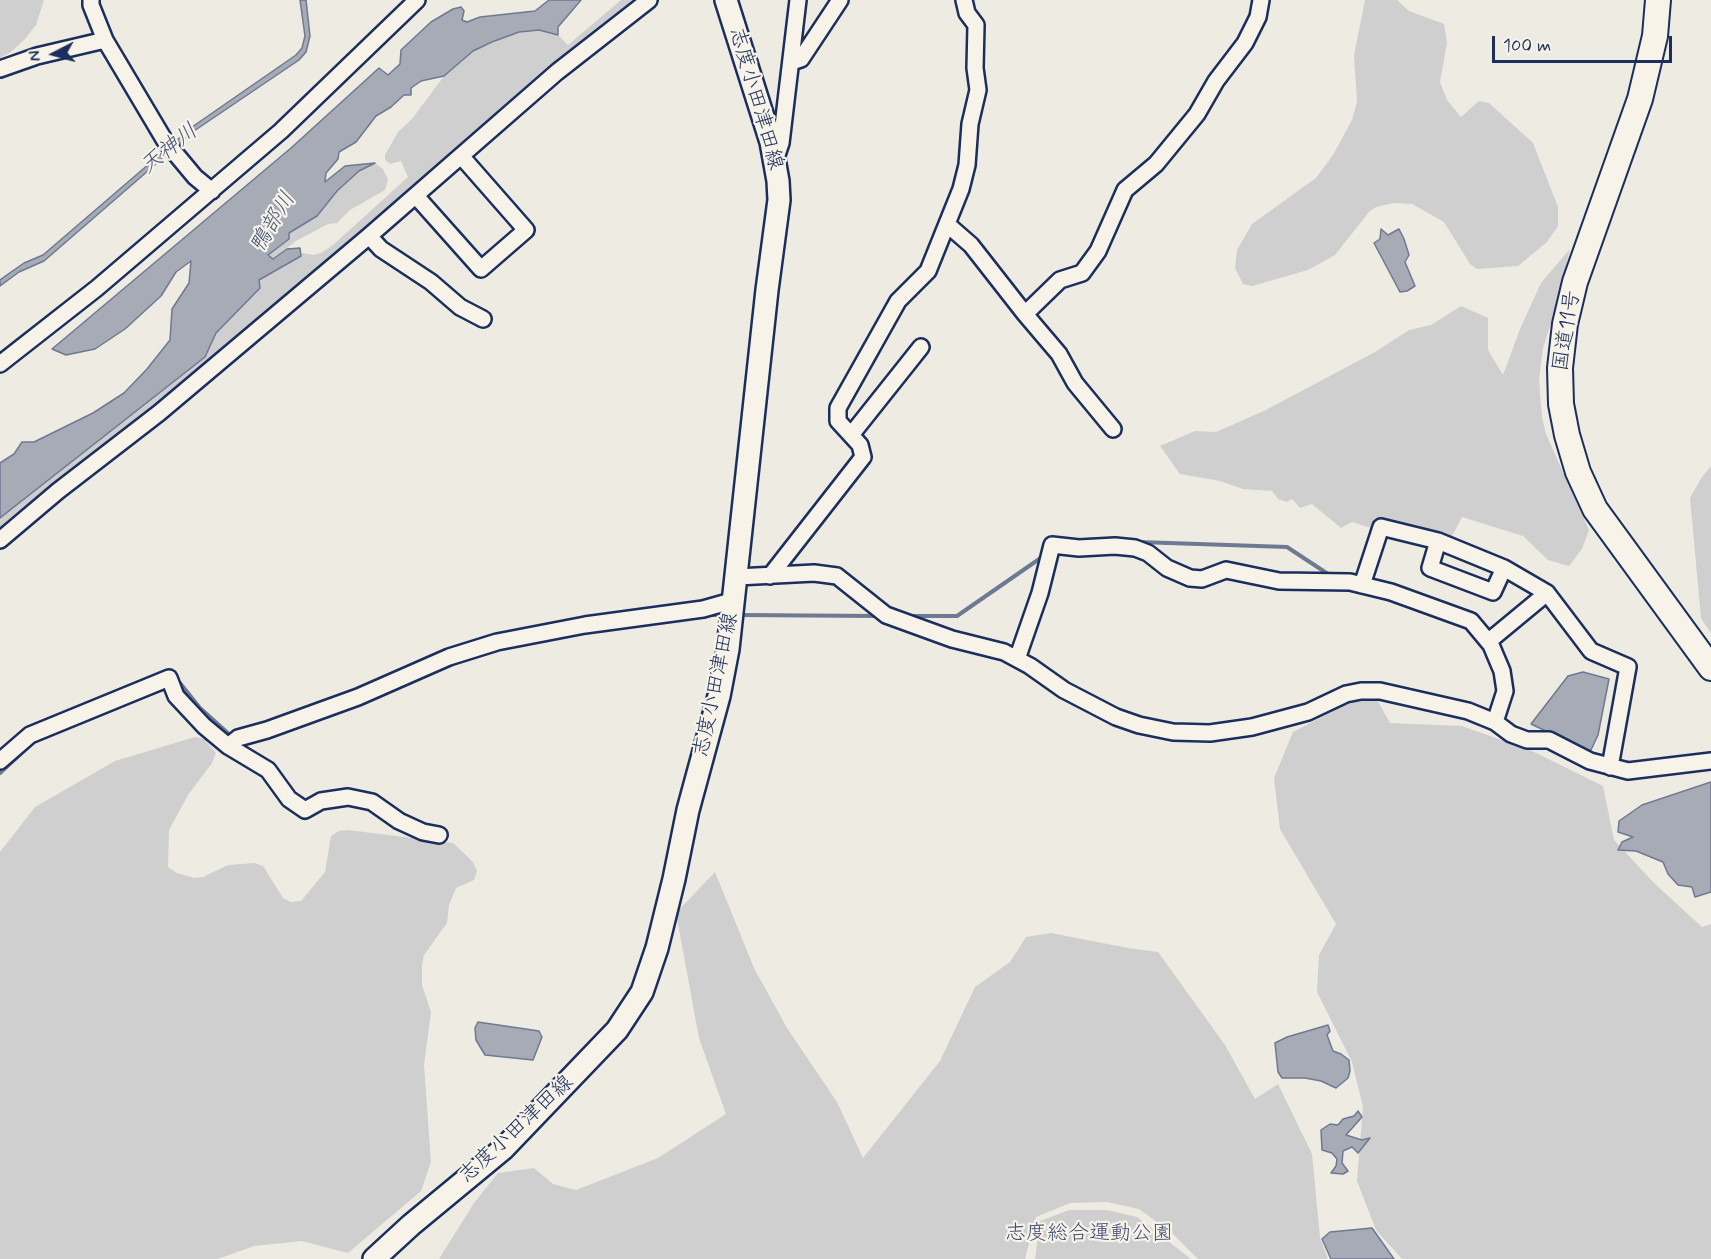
<!DOCTYPE html>
<html>
<head>
<meta charset="utf-8">
<style>
	body { margin:0 }
	#map { position:relative; width:1711px; height:1259px; overflow:hidden; background:#eeebe2; font-family:Mynerve,sans-serif }
	canvas { display:block }
	.north { position:absolute; left:24px; top:24px; width:60px; height:60px; -webkit-text-stroke:4px #f7f3e8; paint-order:stroke; rotate:264deg; font-size:16px; font-weight:700; line-height:24px; text-align:center; color:#1b2f5e }
	.north::after { content:''; display:block; margin:auto; width:21px; height:27px; background:#1b2f5e; clip-path:polygon(50% 0,100% 100%,50% 72%,0 100%) }
	.scale { position:absolute; left:1492px; top:36px; width:180px; height:27px; box-sizing:border-box; border:3px solid #1b2f5e; border-top:0; padding-left:8px; font-size:18px; line-height:21px; white-space:nowrap; color:#1b2f5e; -webkit-text-stroke:4px #f7f3e8; paint-order:stroke }
</style>
</head>
<body>
<div id="map">
<canvas width="1711" height="1259"></canvas>
<div class="north">N</div>
<div class="scale">100 m</div>
</div>
<script>
const ctx = document.querySelector('canvas').getContext('2d');
ctx.lineJoin = 'round';
function fillPath(path, color) {
  ctx.fillStyle = color;
  ctx.fill(path, 'evenodd');
}
function toPath(rows) {
  const path = new Path2D();
  for (const r of rows) {
    path.moveTo(r[0], r[1]);
    for (let i = 2; i < r.length; i += 2) path.lineTo(r[i], r[i + 1]);
  }
  return path;
}
function strokePath(path, color, width, dash) {
  ctx.strokeStyle = color;
  ctx.lineWidth = width;
  ctx.lineCap = dash ? 'butt' : 'round';
  ctx.setLineDash(dash || []);
  ctx.stroke(path);
}
function drawText(font, color, halo, rows, align = 'center') {
  ctx.font = font + ' Mynerve,"Klee One",sans-serif';
  ctx.lineWidth = 4.5;
  ctx.setLineDash([]);
  ctx.textBaseline = 'middle';
  ctx.strokeStyle = halo;
  ctx.fillStyle = color;
  for (const [text, x, y, turn = 0] of rows) {
    ctx.save();
    ctx.translate(x, y);
    ctx.rotate((+turn || 0) * Math.PI / 180);
    ctx.textAlign = isNaN(turn) ? turn : align;
    if (halo) ctx.strokeText(text, 0, 0);
    ctx.fillText(text, 0, 0);
    ctx.restore();
  }
}
const green = toPath([
	[0,0,44,0,36,25,25,39,11,52,0,58],
	[621,0,637,0,158,410,0,534,0,518,205,357,216,333,260,288,258,280,301,256,302,253,314,255,321,253,333,245,408,177,401,161,390,164,385,160,385,155,398,132,412,119,444,76,473,51,519,32,539,30,558,35,568,45],
	[1365,0,1397,0,1409,11,1444,24,1447,43,1440,82,1447,100,1461,117,1479,101,1489,103,1533,143,1558,207,1558,226,1547,242,1518,266,1477,269,1470,264,1444,222,1412,204,1394,203,1376,207,1369,212,1335,255,1308,270,1252,286,1243,284,1235,268,1237,250,1252,224,1316,178,1333,155,1352,120,1357,102,1354,55],
	[375,163,383,169,388,180,385,190,350,210,337,223,328,224,296,241,273,259,268,255,289,239,289,233,317,216,337,191,359,171],
	[1570,249,1557,304,1543,348,1539,380,1542,417,1546,434,1589,530,1582,549,1569,566,1548,560,1523,536,1462,517,1450,540,1380,518,1371,528,1352,522,1341,528,1312,504,1300,508,1292,499,1287,502,1278,499,1272,491,1243,489,1220,481,1180,474,1160,446,1195,431,1216,432,1266,410,1375,352,1409,330,1431,325,1461,306,1488,318,1488,350,1503,375,1520,329,1541,283],
	[1711,466,1711,633,1701,618,1690,498,1702,477],
	[1375,696,1390,723,1462,726,1532,751,1603,786,1614,840,1654,883,1702,927,1711,924,1711,1259,1402,1259,1376,1230,1357,1181,1363,1107,1352,1062,1317,992,1319,955,1336,924,1280,829,1274,778,1293,732,1343,706],
	[195,737,204,739,216,753,212,763,188,795,169,830,168,867,177,873,194,878,203,877,228,865,255,863,263,866,283,898,291,902,301,901,325,872,331,836,339,831,348,830,453,843,473,862,477,871,474,880,456,888,449,905,447,923,424,955,422,965,422,985,431,1012,424,1065,431,1162,421,1191,348,1253,302,1241,254,1246,218,1259,0,1259,0,852,35,807,115,761],
	[715,872,754,968,787,1028,837,1102,863,1158,940,1061,975,987,1010,962,1026,937,1051,933,1128,948,1158,952,1225,1045,1255,1099,1278,1084,1312,1154,1320,1238,1328,1259,1198,1259,1172,1233,1139,1209,1107,1202,1070,1203,1036,1217,1025,1259,439,1259,474,1203,498,1173,534,1168,553,1184,576,1190,658,1158,726,1114,699,1038,676,913],
	[1069,1210,1107,1210,1137,1217,1191,1259,1035,1259,1040,1221]
]);
const water = toPath([
	[300,0,306,0,310,36,306,52,299,60,194,131,44,261,19,272,0,286,0,280,24,263,43,255,192,127,296,55,302,48,305,36,300,0],
	[549,0,581,0,558,27,558,35,539,30,519,32,492,42,473,51,444,76,421,81,411,88,411,95,404,95,391,107,376,116,356,142,339,152,338,159,326,173,325,182,345,166,375,163,359,171,337,191,317,216,289,233,289,239,268,255,273,259,287,249,300,248,301,256,259,280,260,288,216,333,205,357,0,518,0,463,14,454,22,442,34,442,93,413,124,393,147,369,170,340,172,309,189,283,191,261,176,272,161,296,125,329,95,349,66,355,52,349,291,148,379,68,388,75,400,64,401,50,431,22,453,9,461,7,464,11,462,20,467,22,480,17,535,11,549,0],
	[1381,229,1388,235,1399,229,1404,239,1409,255,1405,262,1415,286,1407,291,1400,292,1374,243,1380,239,1381,229],
	[1583,672,1609,679,1598,735,1590,752,1531,724,1568,676,1583,672],
	[1711,782,1711,892,1695,897,1692,887,1678,885,1668,874,1663,862,1636,851,1618,850,1622,842,1633,837,1618,832,1619,821,1642,805,1711,782],
	[478,1022,539,1031,542,1037,533,1060,485,1055,476,1040,475,1028,478,1022],
	[1328,1025,1330,1031,1327,1035,1333,1051,1341,1054,1349,1060,1350,1071,1348,1078,1336,1088,1321,1081,1305,1078,1282,1078,1278,1072,1275,1043,1287,1037,1328,1025],
	[1358,1111,1362,1117,1346,1135,1362,1140,1370,1138,1358,1153,1352,1147,1343,1151,1342,1163,1348,1171,1343,1174,1331,1173,1336,1166,1337,1159,1332,1153,1322,1150,1321,1130,1330,1124,1338,1125,1343,1119,1354,1116,1358,1111],
	[1372,1228,1394,1259,1331,1259,1322,1239,1330,1232,1372,1228]
]);
const stream = toPath([
	[1139,542,1287,547,1328,574],
	[706,615,725,615],
	[739,615,878,616],
	[907,616,957,616,1045,555],
	[180,683,200,708,230,735],
	[144,696,166,688],
	[0,773,37,739]
]);
const minor = toPath([
	[91,0,91,5,105,40,165,141,195,177,212,191],
	[792,62,801,59,840,0],
	[0,69,37,56,105,40],
	[775,161,781,143,798,0],
	[416,196,481,269,526,230,462,157],
	[948,225,971,245,1025,314,1059,354,1075,383,1113,429],
	[369,236,381,249,431,282,460,307,483,319],
	[1025,314,1060,280,1082,273,1098,251,1125,190,1156,164,1197,114,1216,81,1245,43,1258,17,1261,0],
	[0,364,97,288,281,131,417,0],
	[851,435,921,347],
	[0,540,58,491,159,413,369,236,557,72,649,0],
	[1438,541,1430,568,1493,592,1504,568],
	[770,576,863,457,860,445,838,421,838,408,898,301,928,271,961,189,967,165,970,124,978,90,975,68,976,25,967,13,964,0],
	[737,577,814,573,837,576,886,615,952,639,1004,652,1030,666,1064,690,1116,717,1139,725,1173,732,1210,733,1252,727,1308,712,1346,694,1361,691,1380,691,1468,711,1495,722,1511,734,1527,740,1549,740,1590,761,1628,771,1711,761],
	[1362,585,1381,527,1438,541,1504,568,1547,593,1591,651,1628,667,1610,767],
	[1489,641,1547,593],
	[1017,659,1040,593,1052,545,1079,548,1115,546,1135,548,1148,553,1167,568,1190,578,1202,579,1226,570,1279,581,1350,582,1391,592,1471,621,1491,645,1502,671,1505,691,1495,722],
	[228,746,238,738,267,730,358,697,449,657,497,642,585,625,703,609,735,600],
	[0,761,30,735,169,678,176,696,204,726,228,746,268,770,289,799,305,810,321,801,348,797,372,802,399,821,423,832,439,835]
]);
const secondary = toPath([
	[374,1259,411,1225,503,1149,617,1030,642,992,657,948,674,879,688,810,719,696,728,649,767,290,779,200,778,181,771,142,726,0]
]);
const trunk = toPath([
	[1658,0,1655,36,1640,99,1575,282,1565,324,1560,368,1561,404,1567,435,1578,472,1595,509,1711,668]
]);
const streetNames = [
	["志度小田津田線",755,99,74],
	["国道11号",1568,331,-81],
	["志度小田津田線",717,685,-78],
	["志度小田津田線",517,1130,-43]
];
const parkNames = [
	["志度総合運動公園",1089,1235]
];
const waterNames = [
	["天神川",170,150,-39],
	["鴨部川",274,223,-59]
];
fillPath(green, '#cfcfcf');
fillPath(water, '#a6abb5');
strokePath(water, '#6e7992', 1.5);
strokePath(stream, '#6e7992', 4);
strokePath(minor, '#1b2f5e', 20);
strokePath(secondary, '#1b2f5e', 26);
strokePath(trunk, '#1b2f5e', 28);
strokePath(minor, '#f7f3e8', 15);
strokePath(secondary, '#f7f3e8', 21);
strokePath(trunk, '#f7f3e8', 24);
drawText('21px', '#1b2f5e', '#f7f3e8', streetNames);
drawText('21px', '#3f4f75', '#f7f3e8', parkNames);
drawText('italic 22px', '#455478', '#f7f3e8', waterNames);
</script>
</body>
</html>
